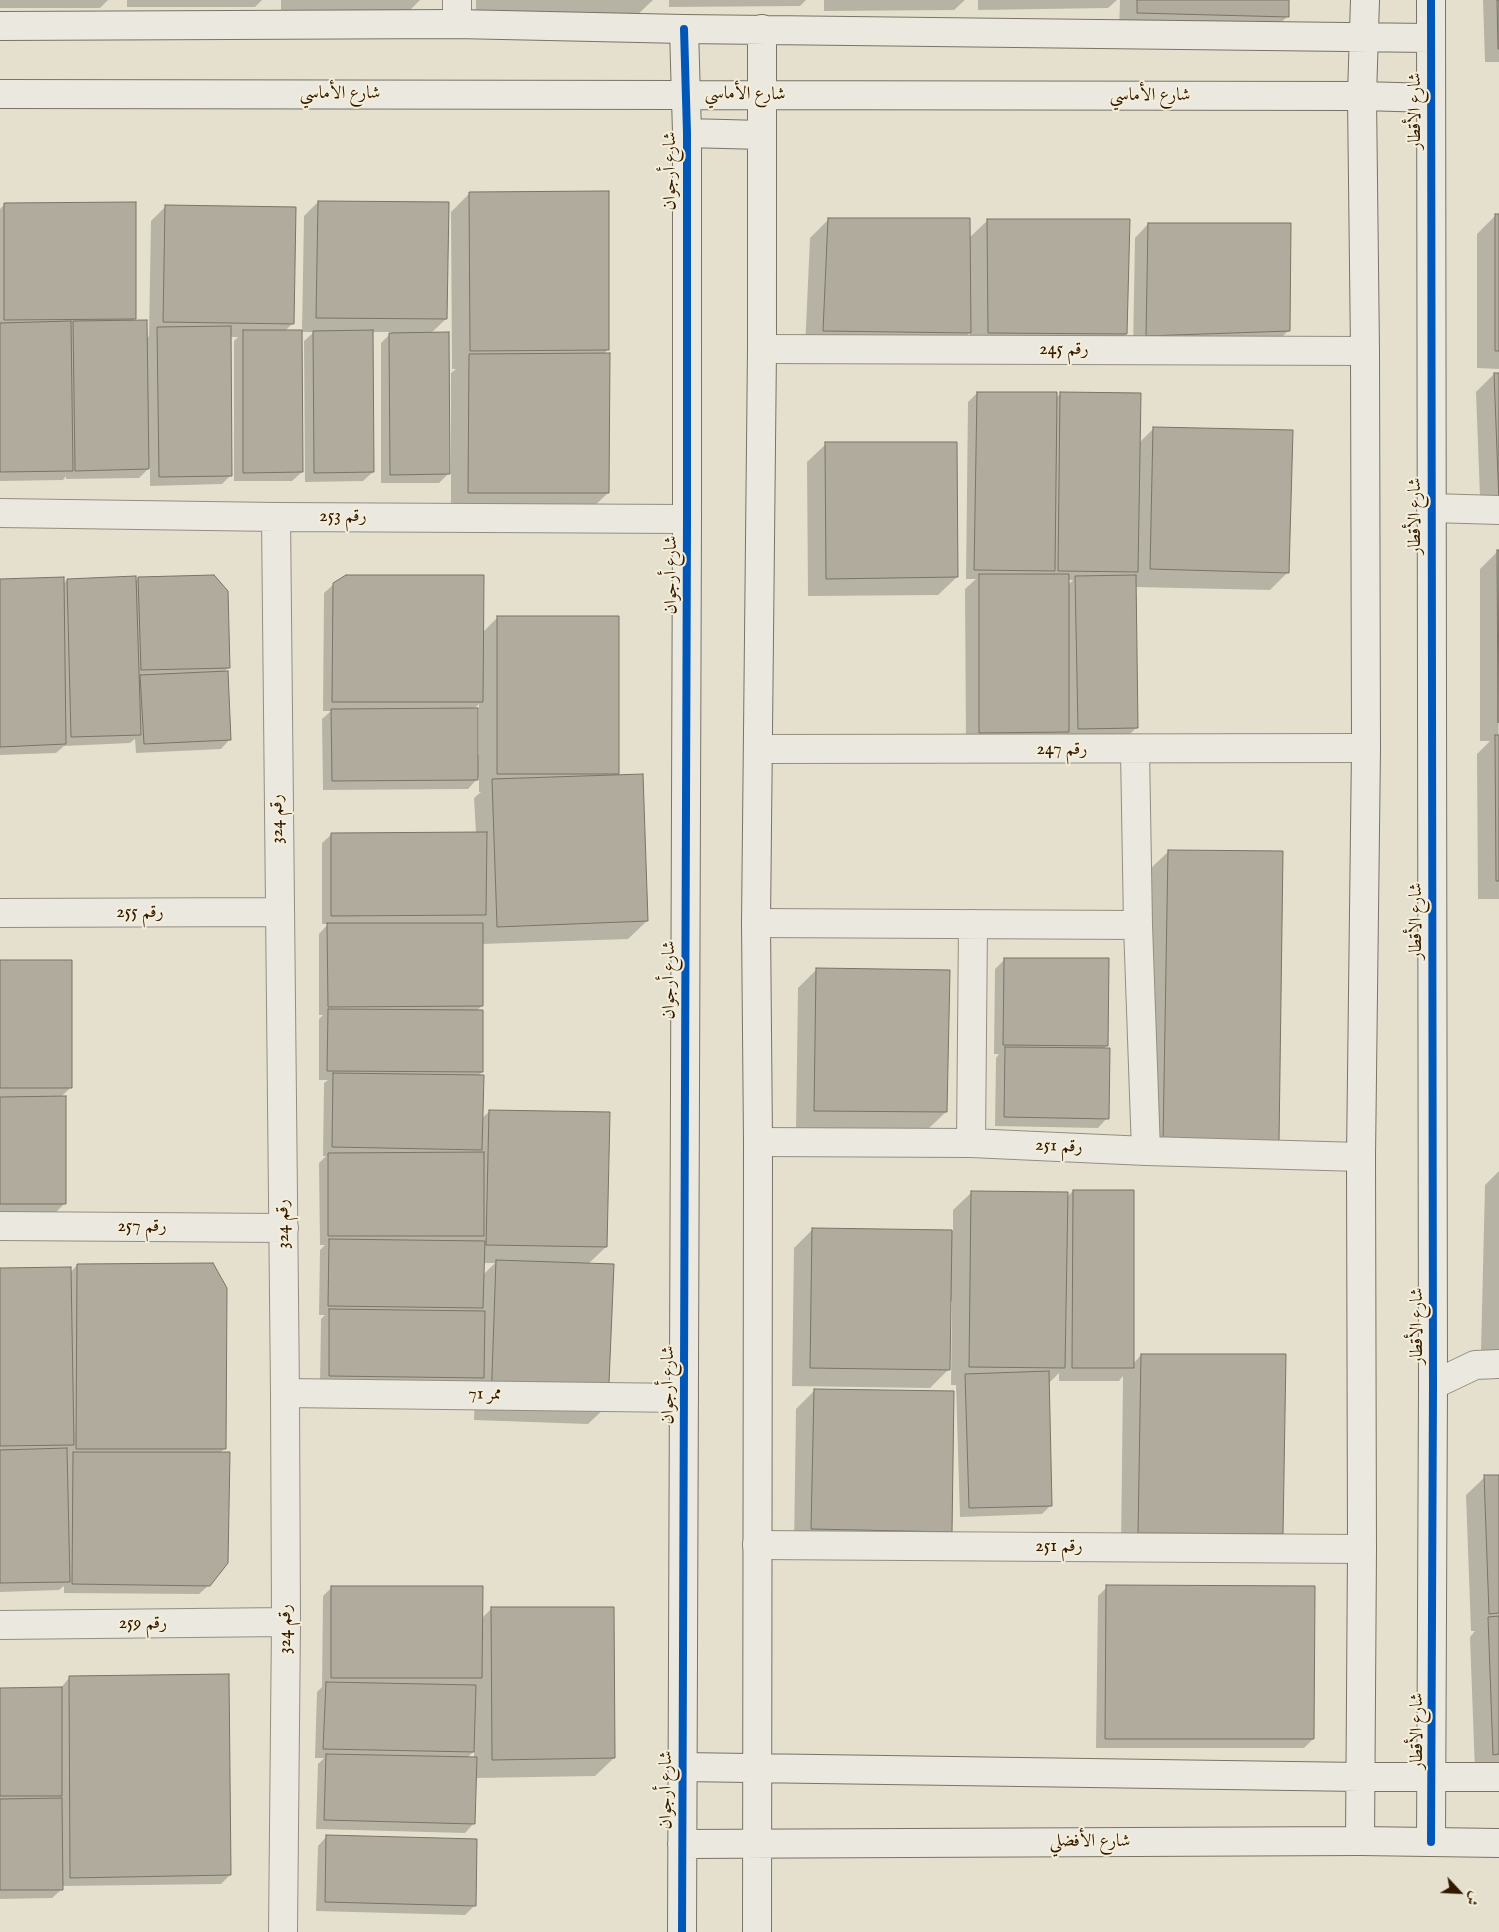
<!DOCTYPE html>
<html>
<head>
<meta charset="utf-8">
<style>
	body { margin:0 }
	#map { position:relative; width:1499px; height:1932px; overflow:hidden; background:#e5e0ce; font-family:"IM FELL English",Amiri,serif }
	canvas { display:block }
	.north { position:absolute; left:1434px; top:1867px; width:50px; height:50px; -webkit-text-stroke:4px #f4eed9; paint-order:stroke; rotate:115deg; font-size:14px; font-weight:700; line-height:20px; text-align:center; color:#321800 }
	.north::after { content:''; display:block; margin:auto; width:18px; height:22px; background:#321800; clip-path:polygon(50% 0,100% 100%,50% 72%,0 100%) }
</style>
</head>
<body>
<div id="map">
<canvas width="1499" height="1932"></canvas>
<div class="north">ش</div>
</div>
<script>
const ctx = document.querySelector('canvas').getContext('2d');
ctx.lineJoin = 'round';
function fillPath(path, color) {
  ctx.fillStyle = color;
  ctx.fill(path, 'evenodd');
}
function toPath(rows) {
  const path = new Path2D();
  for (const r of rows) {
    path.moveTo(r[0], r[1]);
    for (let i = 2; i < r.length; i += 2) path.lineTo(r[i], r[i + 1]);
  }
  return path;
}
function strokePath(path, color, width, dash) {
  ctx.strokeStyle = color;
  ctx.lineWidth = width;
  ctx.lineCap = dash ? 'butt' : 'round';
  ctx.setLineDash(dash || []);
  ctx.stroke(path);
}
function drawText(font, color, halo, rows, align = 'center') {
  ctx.font = font + ' "IM FELL English",Amiri,serif';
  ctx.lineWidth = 4;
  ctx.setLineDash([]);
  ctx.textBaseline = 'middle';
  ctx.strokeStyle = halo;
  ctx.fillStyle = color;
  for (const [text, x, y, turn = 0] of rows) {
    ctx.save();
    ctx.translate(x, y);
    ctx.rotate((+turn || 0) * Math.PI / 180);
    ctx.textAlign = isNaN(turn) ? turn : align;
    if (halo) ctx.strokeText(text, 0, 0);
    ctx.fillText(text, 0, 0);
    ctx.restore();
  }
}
const shadow = toPath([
	[0,0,108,0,100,8,0,8],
	[127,0,262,0,255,7,127,7],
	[281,0,420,0,409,11,281,11],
	[476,0,653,0,634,18,476,18],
	[669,0,806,0,800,6,669,7],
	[824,0,965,0,954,10,824,11],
	[978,0,1117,0,1108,8,978,10],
	[1120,0,1288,0,1288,16,1269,34,1119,31],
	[1483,0,1499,0,1499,62,1485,62],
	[469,194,608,349,603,355,608,493,589,511,451,511,451,373,456,369,452,369,451,212],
	[318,202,446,319,431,333,448,474,439,483,381,483,381,343,392,332,372,332,373,472,363,481,305,482,304,341,314,332,301,332,302,472,292,481,234,481,234,341,238,337,230,337,231,475,222,484,150,486,150,467,139,478,66,479,66,476,63,480,0,481,0,209,5,204,134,319,132,321,146,340,149,336,151,221,165,207,293,323,285,331,302,331,304,216],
	[1496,215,1499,215,1499,369,1477,368,1477,234],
	[828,220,969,238,988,220,1126,334,1108,352,970,351,970,332,952,351,805,349,810,238],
	[1148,224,1289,330,1275,344,1133,349,1135,238],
	[1494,374,1499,374,1499,523,1481,523,1476,392],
	[977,393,1056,398,1060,394,1139,443,1154,428,1288,572,1270,590,1135,587,1137,727,1123,741,966,746,965,589,976,579,966,579,968,402],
	[1068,580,1073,580,1068,585],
	[826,444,957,577,938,595,808,596,807,462],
	[1498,551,1499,899,1478,899,1477,754,1490,741,1480,741,1480,569],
	[138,578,229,667,224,672,230,739,221,749,136,753,135,739,130,743,64,746,56,753,0,755,0,580,63,584,67,580,135,582],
	[334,584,482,633,498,617,618,617,617,776,647,921,628,939,482,944,482,1006,476,1011,482,1072,477,1077,481,1119,490,1111,606,1247,588,1264,607,1406,588,1424,474,1420,475,1387,320,1384,321,1319,325,1315,319,1315,320,1250,325,1245,320,1245,319,1163,326,1156,323,1156,324,1083,328,1080,319,1080,319,1019,323,1015,319,1015,319,934,328,924,322,924,322,843,332,834,476,833,474,798,481,792,479,792,479,777,468,789,323,790,322,719,331,711,323,711,324,593],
	[479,704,479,755,477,755,474,709],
	[483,1263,495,1263,483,1275],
	[1169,851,1259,1160,1145,1159,1150,869],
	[1004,960,1107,1045,1103,1050,1107,1118,1098,1128,995,1126,996,1058,999,1054,994,1054,995,969],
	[0,961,71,1087,60,1098,65,1203,56,1212,0,1213],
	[817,969,946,1112,927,1130,796,1129,798,988],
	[1499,1171,1499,1351,1481,1351,1485,1185],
	[1073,1191,1133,1364,1141,1355,1282,1533,1264,1552,1121,1550,1123,1376,1119,1381,1059,1381,1059,1373,1048,1384,1051,1505,1042,1514,960,1517,956,1385,951,1385,952,1301,950,1301,948,1370,930,1388,792,1386,794,1248,813,1229,953,1231,953,1210,972,1192,1066,1198],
	[77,1265,225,1448,220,1453,209,1585,199,1594,64,1593,64,1586,59,1590,0,1592,0,1270,70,1273],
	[814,1391,950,1531,932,1549,794,1547,796,1409],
	[1499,1476,1499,1771,1475,1772,1470,1637,1475,1631,1471,1631,1466,1495,1485,1477],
	[332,1587,481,1619,491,1609,614,1758,595,1776,475,1778,474,1823,465,1833,316,1829,318,1764,324,1758,315,1758,317,1692,322,1687,323,1596],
	[474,1751,474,1758,467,1758],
	[1107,1587,1313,1739,1304,1748,1096,1748,1098,1596],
	[69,1678,230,1875,221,1884,62,1886,62,1889,52,1898,0,1899,0,1689,60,1689],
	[327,1836,474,1906,465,1915,316,1911,318,1846]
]);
const building = toPath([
	[1137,0,1289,0,1289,17,1137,13,1137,0],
	[1497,0,1499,0,1499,49,1498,49,1497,0],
	[609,191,609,350,470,351,469,192,609,191],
	[318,201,449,202,447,319,316,318,318,201],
	[136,202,136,319,4,320,4,203,136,202],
	[165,205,296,207,294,324,163,322,165,205],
	[1495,214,1499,214,1499,351,1495,351,1495,214],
	[828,218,970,218,971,333,823,331,828,218],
	[987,219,1130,219,1127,334,988,333,987,219],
	[1148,223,1291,223,1290,331,1146,336,1148,223],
	[147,320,149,469,75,471,73,321,147,320],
	[71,321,73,471,0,472,0,323,71,321],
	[231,326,232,476,159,477,157,327,231,326],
	[243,330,302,330,303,472,243,473,243,330],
	[373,330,374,472,314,473,313,331,373,330],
	[449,332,450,474,390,475,389,333,449,332],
	[610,353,609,493,468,493,469,354,610,353],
	[1494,373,1499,373,1499,503,1494,373],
	[977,392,1057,392,1055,571,974,570,977,392],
	[1060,392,1141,393,1138,572,1058,571,1060,392],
	[1153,427,1293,430,1289,573,1150,569,1153,427],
	[825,442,957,442,958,577,826,579,825,442],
	[1497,550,1499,550,1498,723,1497,550],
	[979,574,1069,574,1069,732,979,733,979,574],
	[214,575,228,591,230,668,141,670,138,577,214,575],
	[346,575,484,575,483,702,332,702,333,583,346,575],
	[1136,575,1138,728,1078,729,1075,576,1136,575],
	[136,576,141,735,71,737,67,579,136,576],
	[64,577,66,744,0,747,0,579,64,577],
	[497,616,619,616,619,774,497,774,497,616],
	[228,671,231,740,144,744,140,675,228,671],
	[478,708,478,780,332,781,331,709,478,708],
	[1495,735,1499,735,1499,881,1496,881,1495,735],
	[643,774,648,921,497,927,492,779,643,774],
	[487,832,486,915,331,916,331,833,487,832],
	[1168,850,1283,851,1279,1143,1163,1141,1168,850],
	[327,923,483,923,483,1006,328,1007,327,923],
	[1004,958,1109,958,1108,1046,1003,1045,1004,958],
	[0,960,72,960,72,1088,0,1088,0,960],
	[816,968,950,970,947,1112,814,1111,816,968],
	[328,1009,483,1010,483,1072,327,1071,328,1009],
	[1005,1047,1110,1048,1109,1119,1004,1117,1005,1047],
	[333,1073,484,1075,482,1150,332,1147,333,1073],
	[66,1096,66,1204,0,1204,0,1097,66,1096],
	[489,1110,610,1112,607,1247,486,1245,489,1110],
	[484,1152,484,1236,328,1236,328,1153,484,1152],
	[1073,1190,1134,1190,1134,1368,1072,1368,1073,1190],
	[971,1191,1068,1192,1065,1368,969,1367,971,1191],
	[812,1228,952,1230,950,1370,810,1368,812,1228],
	[329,1239,485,1241,483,1308,328,1306,329,1239],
	[496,1260,614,1264,608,1407,491,1403,496,1260],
	[213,1263,227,1288,226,1449,76,1449,77,1264,213,1263],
	[71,1267,74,1445,0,1446,0,1268,71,1267],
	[329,1309,485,1311,484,1378,329,1376,329,1309],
	[1141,1354,1286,1354,1283,1534,1138,1533,1141,1354],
	[1049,1371,1052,1506,969,1508,965,1374,1049,1371],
	[814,1389,954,1391,952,1532,811,1529,814,1389],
	[67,1448,70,1582,0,1583,0,1450,67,1448],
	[73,1452,230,1452,228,1563,210,1586,72,1584,73,1452],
	[1484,1475,1499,1475,1499,1613,1489,1614,1484,1475],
	[1106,1585,1315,1586,1314,1739,1105,1739,1106,1585],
	[331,1586,483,1586,482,1678,331,1678,331,1586],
	[491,1607,614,1607,615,1758,492,1760,491,1607],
	[1499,1616,1499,1754,1493,1755,1488,1617,1499,1616],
	[229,1674,231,1875,70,1878,69,1676,229,1674],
	[326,1682,476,1685,474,1752,323,1749,326,1682],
	[62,1687,62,1796,0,1796,0,1688,62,1687],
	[326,1754,477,1757,475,1824,324,1820,326,1754],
	[62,1798,63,1890,0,1890,0,1799,62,1798],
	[326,1835,477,1839,476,1906,325,1902,326,1835]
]);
const street = toPath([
	[457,24,457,0],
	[762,349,1365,351],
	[1431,508,1499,510],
	[0,513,276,517,687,519],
	[276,517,285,1393,286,1622,283,1932],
	[758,749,1366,748],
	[1135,750,1138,925,1146,1151],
	[0,913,279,912],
	[756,923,1138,925],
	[758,1142,971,1143,1146,1151,1361,1157],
	[971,1143,973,924],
	[0,1226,284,1228],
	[1433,1385,1475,1365,1499,1364],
	[285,1393,684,1398],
	[757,1545,1362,1549],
	[0,1625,286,1622]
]);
const secondary = toPath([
	[1431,0,1433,1385,1431,1842],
	[0,26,457,24,684,29,1430,38],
	[0,94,1362,96,1431,98],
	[687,133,762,135],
	[682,1767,1360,1777,1499,1777],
	[1360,1841,1362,1549,1361,1157,1366,748,1365,351,1362,96,1365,0],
	[682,1844,1360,1841,1499,1843],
	[682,1932,687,519,687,133,684,29],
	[757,1932,758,1142,756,923,762,349,762,29]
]);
const cycleway = toPath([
	[1431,0,1433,1385,1431,1842],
	[682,1932,687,519,687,133,684,29]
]);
const streetNames = [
	["شارع الأماسي",340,94],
	["شارع الأماسي",745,95,1],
	["شارع الأماسي",1150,96],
	["شارع الأقطار",1416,111,-90],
	["شارع أرجوان",671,171,-90],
	["رقم 245",1064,350],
	["شارع الأقطار",1416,516,-90],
	["رقم 253",343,517],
	["شارع أرجوان",672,575,-90],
	["رقم 247",1062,750],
	["رقم 324",278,819,-91],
	["رقم 255",140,913],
	["شارع الأقطار",1417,921,-90],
	["شارع أرجوان",670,980,-90],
	["رقم 251",1059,1147,3],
	["رقم 324",284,1224,-91],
	["رقم 257",142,1227],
	["شارع الأقطار",1418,1326,-90],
	["شارع أرجوان",669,1385,-90],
	["ممر 71",485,1395,1],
	["رقم 251",1059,1547],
	["رقم 259",143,1624],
	["رقم 324",286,1629,-90],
	["شارع الأقطار",1418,1731,-90],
	["شارع أرجوان",667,1790,-90],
	["شارع الأفضلي",1090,1842]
];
fillPath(shadow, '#0003');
fillPath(building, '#b0ab9d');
strokePath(building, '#7a7366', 1);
strokePath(street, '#948e80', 30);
strokePath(secondary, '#7a7366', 30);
strokePath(street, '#eae8df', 28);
strokePath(secondary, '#eae8df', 28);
strokePath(cycleway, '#0057b8', 8);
drawText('18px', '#321800', '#f4eed9', streetNames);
</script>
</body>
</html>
